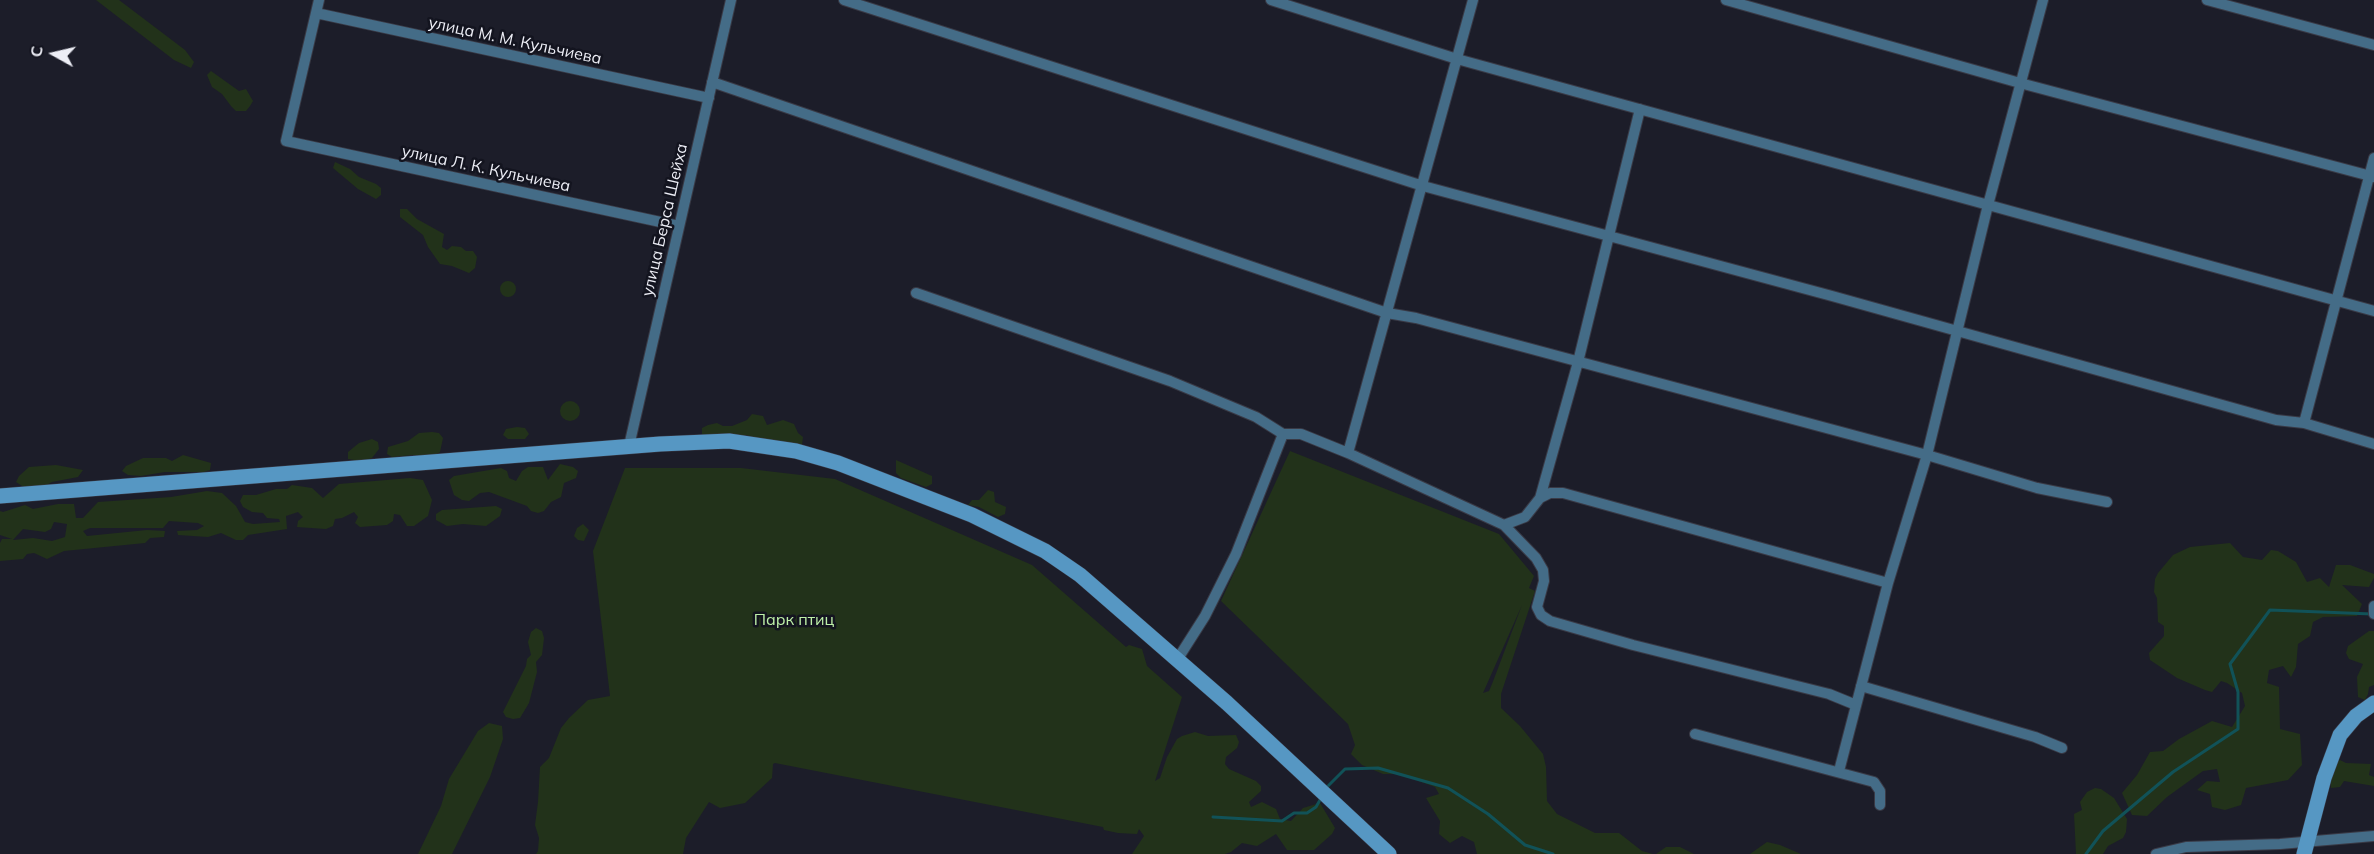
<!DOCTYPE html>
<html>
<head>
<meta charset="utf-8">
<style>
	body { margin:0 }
	#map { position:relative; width:2374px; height:854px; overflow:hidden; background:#1c1d29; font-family:Mulish,sans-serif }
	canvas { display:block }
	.north { position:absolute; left:24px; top:24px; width:60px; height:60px; -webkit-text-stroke:4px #13141f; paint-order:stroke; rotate:278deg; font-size:16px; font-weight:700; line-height:24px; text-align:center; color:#edeef6 }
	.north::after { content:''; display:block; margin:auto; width:21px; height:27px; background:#edeef6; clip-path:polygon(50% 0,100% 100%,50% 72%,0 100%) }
</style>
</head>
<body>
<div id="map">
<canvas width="2374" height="854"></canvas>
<div class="north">С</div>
</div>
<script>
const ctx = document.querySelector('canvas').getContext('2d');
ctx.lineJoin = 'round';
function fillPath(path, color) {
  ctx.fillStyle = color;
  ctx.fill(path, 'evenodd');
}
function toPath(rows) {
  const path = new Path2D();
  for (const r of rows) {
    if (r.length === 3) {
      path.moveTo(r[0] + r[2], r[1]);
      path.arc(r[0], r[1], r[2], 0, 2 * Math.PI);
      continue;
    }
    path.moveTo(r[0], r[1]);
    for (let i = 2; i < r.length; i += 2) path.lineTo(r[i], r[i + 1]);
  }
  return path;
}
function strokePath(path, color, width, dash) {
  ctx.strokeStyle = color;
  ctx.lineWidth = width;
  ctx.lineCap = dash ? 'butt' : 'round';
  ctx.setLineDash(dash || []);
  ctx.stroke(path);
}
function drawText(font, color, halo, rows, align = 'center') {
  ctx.font = font + ' Mulish,sans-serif';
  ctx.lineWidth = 5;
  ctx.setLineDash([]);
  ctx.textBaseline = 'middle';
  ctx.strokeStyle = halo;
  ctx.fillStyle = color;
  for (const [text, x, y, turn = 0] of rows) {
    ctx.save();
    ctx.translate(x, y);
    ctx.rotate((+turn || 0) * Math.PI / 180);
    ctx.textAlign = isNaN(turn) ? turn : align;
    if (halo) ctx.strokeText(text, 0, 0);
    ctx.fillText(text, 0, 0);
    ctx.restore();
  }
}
const green = toPath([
	[96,0,119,0,185,50,194,62,191,68,174,60],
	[211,71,239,91,246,89,253,101,250,106,246,111,236,111,231,106,222,94,212,87,207,75],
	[335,162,350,169,359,177,376,184,381,188,381,195,376,199,358,189,333,168],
	[400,209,407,209,417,219,444,234,442,247,447,250,452,246,461,247,466,251,473,251,477,257,475,268,469,273,452,266,440,264,428,247,423,235,400,217],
	[508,289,8],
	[570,411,10],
	[752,414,763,416,767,425,783,420,794,424,798,433,803,437,802,445,796,449,746,435,702,435,702,428,708,425,717,423,723,426,732,426,747,420],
	[517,427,525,428,529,434,525,439,508,439,503,435,506,429],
	[432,432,439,433,443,438,440,452,434,456,413,455,392,457,387,454,388,447,408,441,419,433],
	[372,439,378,442,379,449,372,458,361,461,348,459,348,452,359,443],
	[1290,451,1499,534,1534,576,1529,588,1535,591,1501,694,1501,708,1520,726,1543,754,1546,767,1547,801,1557,814,1595,833,1619,833,1642,851,1653,854,1477,854,1474,842,1462,836,1450,843,1439,834,1440,821,1426,798,1439,794,1435,787,1400,774,1383,774,1362,765,1351,754,1355,745,1348,724,1221,601],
	[1522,605,1492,684,1489,691,1483,693],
	[183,455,211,463,210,470,204,472,165,472,141,476,128,475,122,471,126,466,143,458,166,458,172,461],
	[896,460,932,476,932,484,926,487,901,478,896,473],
	[560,464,573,467,578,471,576,478,564,483,561,497,551,502,544,511,538,513,531,511,527,506,489,492,480,493,469,501,462,500,454,495,449,480,454,476,501,468,507,471,509,478,516,481,522,471,528,467,543,467,548,480],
	[56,465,83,470,78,477,52,482,43,487,22,486,16,482,19,476,29,467],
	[625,468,741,468,835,479,1032,565,1126,647,1129,645,1142,649,1147,666,1182,697,1155,781,1160,778,1167,757,1177,739,1182,736,1195,732,1208,736,1236,735,1239,742,1237,748,1226,757,1225,764,1229,769,1256,781,1261,786,1261,791,1249,802,1251,807,1262,802,1276,809,1280,819,1291,821,1303,808,1320,803,1335,828,1332,834,1314,850,1287,850,1276,834,1257,846,1242,843,1231,852,1225,854,1132,854,1144,836,1139,829,1137,834,1118,833,1104,830,1103,827,775,763,773,764,772,778,745,803,720,808,709,802,686,838,683,854,536,854,538,851,539,838,535,825,538,802,540,767,549,758,561,728,569,718,588,700,610,696,593,551],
	[410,478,423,480,432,500,428,516,414,526,407,526,400,515,394,514,393,521,387,525,360,527,355,523,358,517,354,512,342,518,335,519,333,526,326,529,297,527,298,521,303,517,298,512,286,516,287,529,248,535,243,540,236,540,221,533,208,537,178,535,177,531,197,530,204,526,198,523,169,521,163,528,90,528,83,531,87,536,147,530,165,531,164,537,150,538,145,543,64,551,47,559,34,553,27,554,23,559,0,561,0,543,2,539,12,539,0,535,0,511,3,512,25,505,33,509,58,504,74,504,76,518,83,518,98,502,171,497,207,491,222,493,236,506,245,522,253,524,280,522,279,519,267,518,263,513,252,512,243,507,240,501,243,495,256,495,276,489,287,489,292,485,312,488,323,498,339,484],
	[54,522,67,524,65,537,52,541,33,538,13,540,23,529,45,532,51,529],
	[988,490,994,492,995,502,1006,507,1005,514,998,517,979,507,968,505,972,500,979,500],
	[496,506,502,509,500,516,486,526,463,524,447,526,436,520,436,514,442,510],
	[583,524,589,530,584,541,578,540,574,536,577,528],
	[2230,543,2243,557,2262,560,2271,550,2278,551,2296,562,2307,582,2320,578,2329,587,2336,565,2350,565,2374,574,2374,578,2369,587,2342,585,2362,604,2357,616,2323,617,2313,622,2310,636,2298,644,2296,667,2291,677,2283,666,2269,670,2267,683,2279,687,2280,729,2300,734,2302,765,2288,780,2246,788,2241,805,2225,810,2212,807,2210,794,2197,790,2207,781,2220,782,2217,769,2203,771,2167,797,2147,816,2132,815,2122,793,2137,775,2150,752,2163,751,2179,739,2212,721,2232,727,2245,706,2242,693,2227,683,2221,681,2212,692,2205,690,2177,678,2150,660,2149,653,2164,636,2164,626,2158,622,2157,598,2154,592,2155,579,2158,573,2173,555,2190,547],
	[536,628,542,631,544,638,542,655,536,662,537,672,529,703,520,718,513,719,506,717,503,712,526,666,527,659,531,655,528,642,531,632],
	[2369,631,2374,631,2374,685,2369,687,2368,694,2365,700,2358,697,2357,677,2363,664,2349,659,2346,653,2348,646],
	[489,723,502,726,503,739,490,777,452,854,418,854,441,806,449,779,478,731],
	[2340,760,2346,763,2371,764,2369,775,2374,777,2374,786,2344,781,2340,787,2331,788,2330,781,2334,764],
	[2095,788,2101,789,2114,798,2127,819,2126,832,2123,838,2108,846,2103,854,2076,854,2074,814,2082,810,2080,802,2087,792],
	[1767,842,1780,845,1801,854,1750,854],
	[1666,847,1680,847,1694,854,1656,854]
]);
const stream = toPath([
	[1328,786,1345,769,1378,768,1448,788,1488,814,1525,845,1553,854],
	[1213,817,1282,821,1294,813,1307,813,1316,807,1320,800],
	[2086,854,2103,831,2173,772,2238,729,2238,692,2230,664,2270,610,2372,614]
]);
const street = toPath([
	[319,0,286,141,679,226],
	[844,0,1423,186,1832,296,2276,420,2304,423,2374,444],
	[1271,0,1457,59,2374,311],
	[1726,0,2020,83,2374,177],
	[2207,0,2374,45],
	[316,13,709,98],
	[712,82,1387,313,1416,318,1927,455,2037,488,2107,502],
	[916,293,1170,381,1256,417,1283,434,1301,434,1348,453,1504,525,1536,558,1543,570,1544,581,1537,607,1541,615,1550,621,1633,645,1829,694,1856,705],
	[2304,423,2374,158],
	[629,446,731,0],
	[1348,453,1473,0],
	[1540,498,1578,362,1640,109],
	[1504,525,1525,517,1540,498,1550,493,1563,493,1888,583],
	[2374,606,2374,614],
	[1177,660,1205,616,1236,554,1283,434],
	[1861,686,2035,737,2062,748],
	[1695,734,1874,782,1880,791,1880,805],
	[1839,771,1888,583,1927,455,1988,205,2043,0],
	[2156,854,2186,847,2280,844,2374,836]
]);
const secondary = toPath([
	[0,496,660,444,729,441,796,451,838,463,972,515,1045,551,1080,575,1227,703,1389,854],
	[2304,854,2324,778,2340,735,2356,716,2374,703]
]);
const streetNames = [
	["улица М. М. Кульчиева",515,41,12],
	["улица Л. К. Кульчиева",486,169,12],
	["улица Берса Шейха",665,220,-77]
];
const parkNames = [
	["Парк птиц",794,620]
];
fillPath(green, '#22321a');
strokePath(stream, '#115258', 3);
strokePath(street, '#393a46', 12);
strokePath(secondary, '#393a46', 16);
strokePath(street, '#446c87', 10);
strokePath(secondary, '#5697c3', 15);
drawText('16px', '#edeef6', '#13141f', streetNames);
drawText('16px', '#bef0a8', '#13141f', parkNames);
</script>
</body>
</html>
